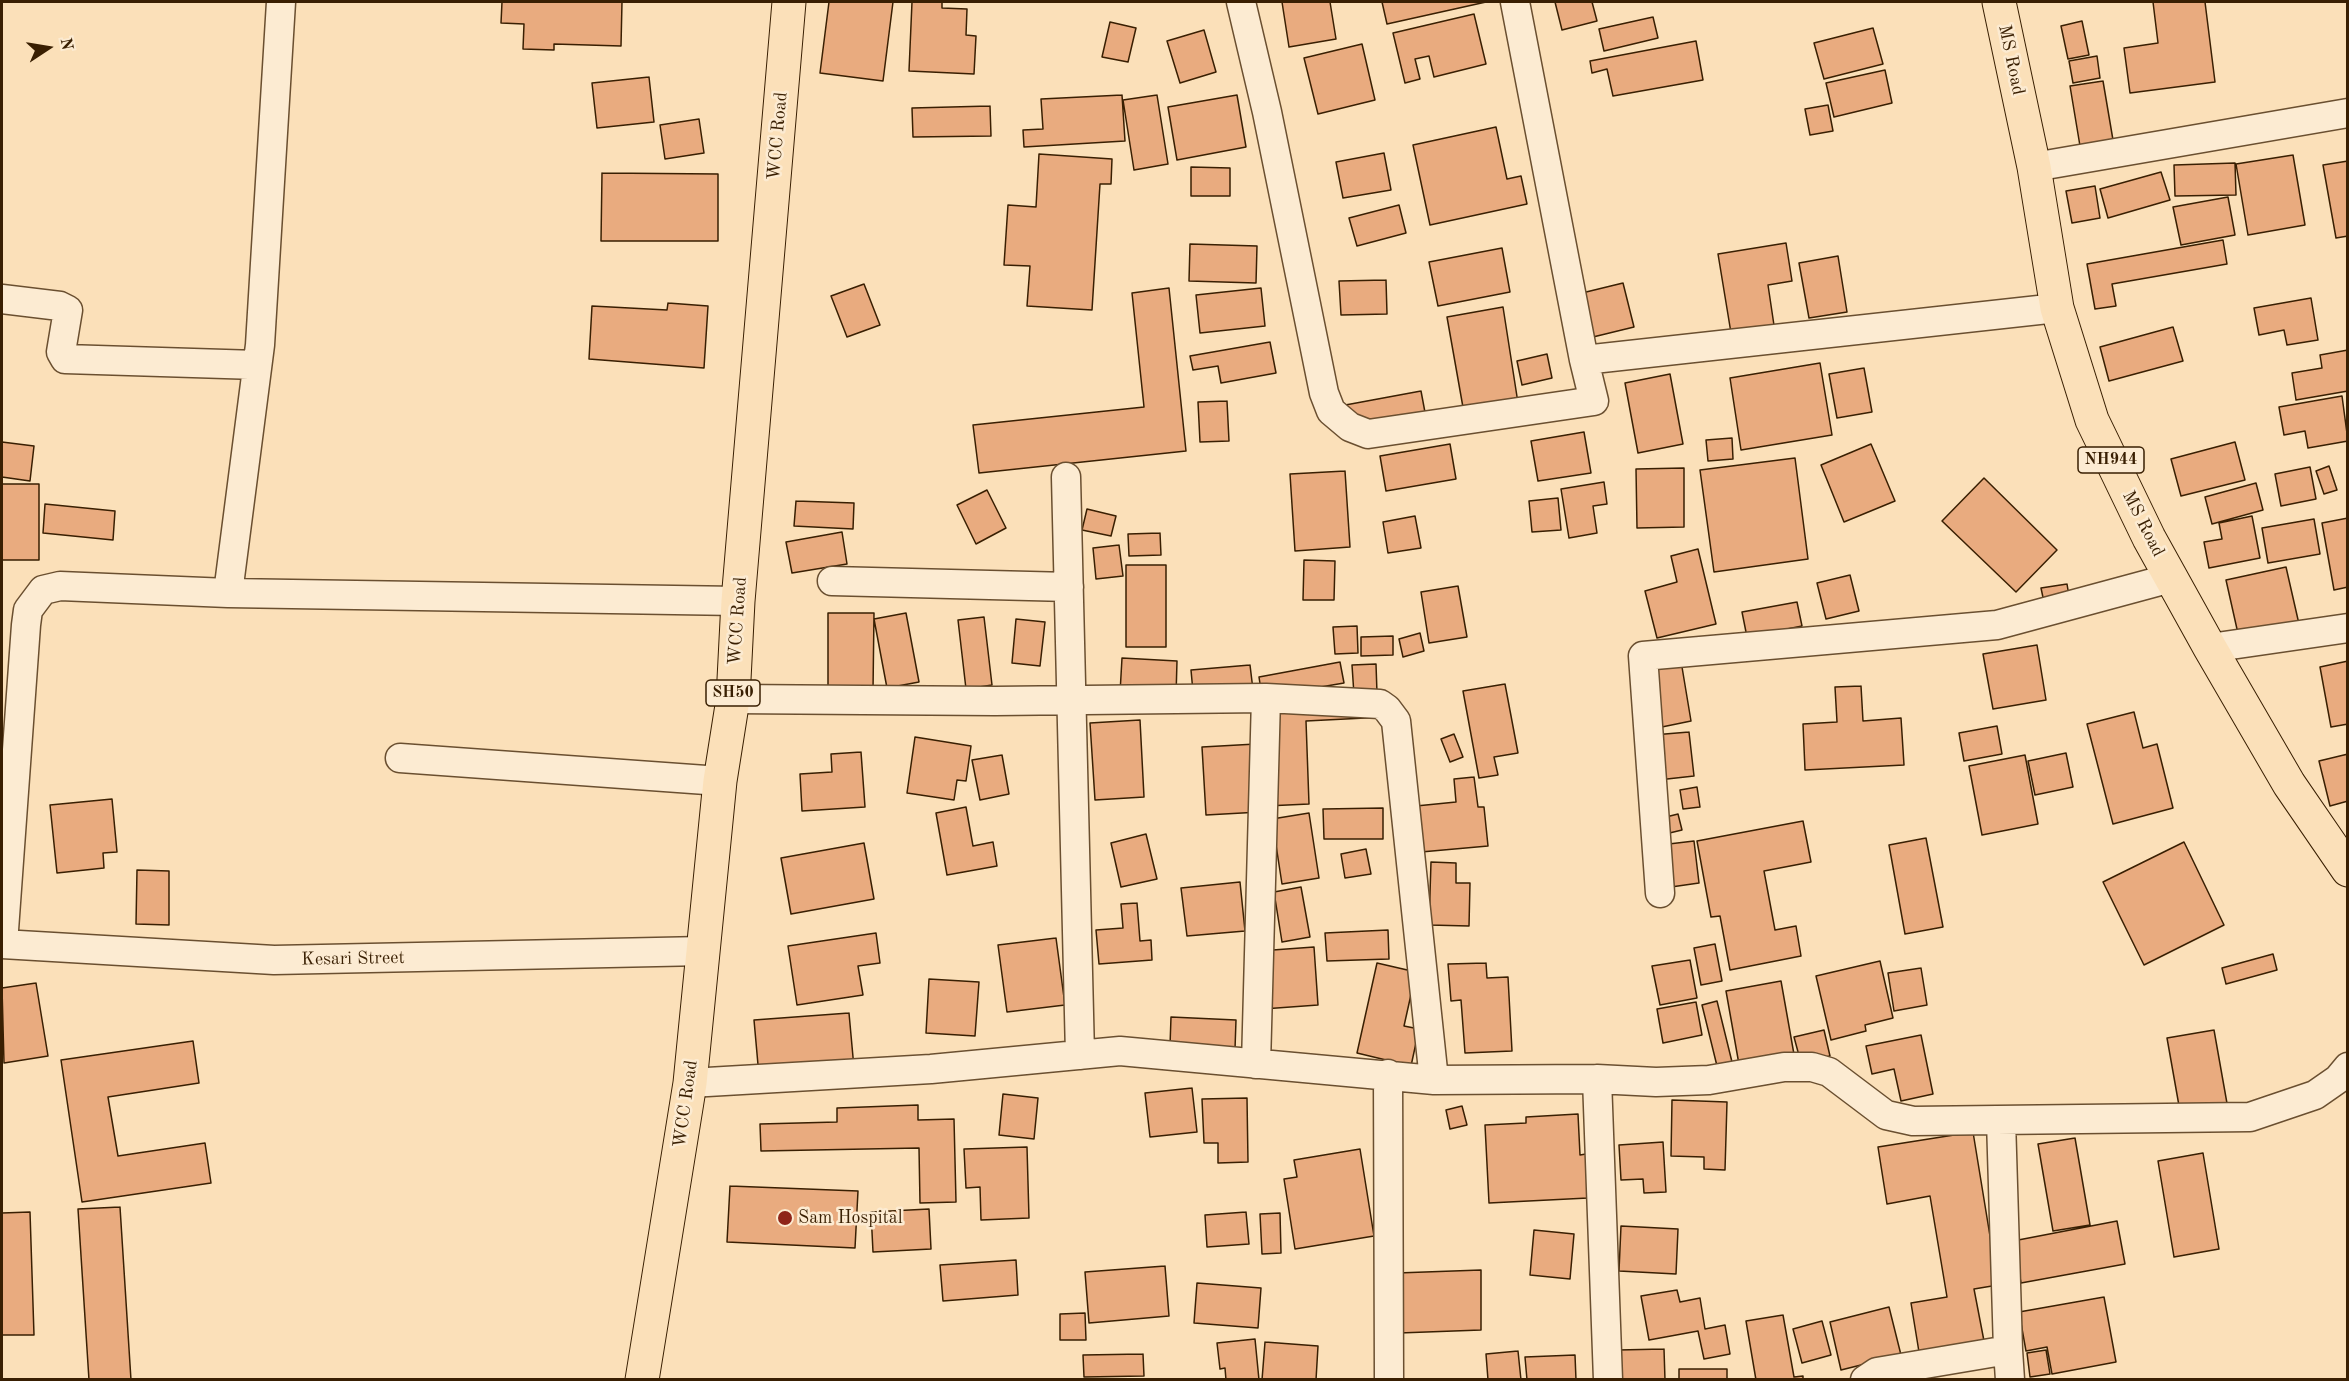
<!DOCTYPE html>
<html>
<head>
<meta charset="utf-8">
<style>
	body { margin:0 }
	#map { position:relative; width:2349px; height:1381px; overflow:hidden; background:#fbe0b9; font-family:"Old Standard TT",serif }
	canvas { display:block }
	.frame { position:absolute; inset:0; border:3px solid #391f02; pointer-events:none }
	.north { position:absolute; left:18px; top:18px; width:60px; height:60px; -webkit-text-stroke:4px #fcebd2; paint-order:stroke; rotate:78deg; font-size:16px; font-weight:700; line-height:24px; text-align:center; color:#391f02 }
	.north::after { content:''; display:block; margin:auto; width:21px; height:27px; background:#391f02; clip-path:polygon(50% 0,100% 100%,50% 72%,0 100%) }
</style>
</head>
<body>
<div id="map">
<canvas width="2349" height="1381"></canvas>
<div class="frame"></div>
<div class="north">N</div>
</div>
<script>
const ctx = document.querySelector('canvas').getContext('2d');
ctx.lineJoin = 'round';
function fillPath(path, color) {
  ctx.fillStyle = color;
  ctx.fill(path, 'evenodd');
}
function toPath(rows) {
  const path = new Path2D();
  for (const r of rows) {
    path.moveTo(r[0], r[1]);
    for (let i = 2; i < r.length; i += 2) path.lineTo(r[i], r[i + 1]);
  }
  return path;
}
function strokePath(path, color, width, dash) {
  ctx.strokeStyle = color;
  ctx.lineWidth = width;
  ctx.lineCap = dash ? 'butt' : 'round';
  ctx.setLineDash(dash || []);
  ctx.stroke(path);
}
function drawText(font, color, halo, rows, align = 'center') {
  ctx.font = font + ' "Old Standard TT",serif';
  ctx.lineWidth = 5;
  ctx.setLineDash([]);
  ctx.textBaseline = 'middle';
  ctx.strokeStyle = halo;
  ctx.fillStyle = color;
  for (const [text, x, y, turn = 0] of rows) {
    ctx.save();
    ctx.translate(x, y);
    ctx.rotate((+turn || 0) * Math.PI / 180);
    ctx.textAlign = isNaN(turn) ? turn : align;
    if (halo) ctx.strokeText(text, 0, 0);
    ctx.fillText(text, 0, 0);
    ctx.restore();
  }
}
const building = toPath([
	[502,2,622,2,621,46,554,44,554,50,523,49,524,24,501,23,502,2],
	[829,2,893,2,883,81,820,73,829,2],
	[912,2,942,2,942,8,967,9,966,35,976,36,974,74,909,71,912,2],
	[1282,2,1330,2,1336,39,1289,47,1282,2],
	[1382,2,1486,2,1387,24,1382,2],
	[1555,2,1592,2,1597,21,1562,30,1555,2],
	[2153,2,2205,2,2215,82,2130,93,2124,48,2158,43,2153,2],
	[1474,14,1486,64,1434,77,1429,56,1415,59,1420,79,1405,83,1393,33,1474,14],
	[1653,17,1658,38,1604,51,1599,29,1653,17],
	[2082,21,2089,55,2068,59,2061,26,2082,21],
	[1110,22,1136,28,1128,62,1102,57,1110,22],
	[1873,28,1883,64,1824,79,1814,43,1873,28],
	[1204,30,1216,72,1180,83,1167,41,1204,30],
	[1696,41,1703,80,1613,96,1607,69,1592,73,1590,61,1696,41],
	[1362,44,1375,100,1318,114,1304,58,1362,44],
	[2097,56,2100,78,2073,83,2069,61,2097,56],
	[1885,70,1892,103,1834,117,1826,83,1885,70],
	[649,77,654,122,597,128,592,83,649,77],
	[2103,81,2113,140,2080,146,2070,86,2103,81],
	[1122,95,1125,141,1024,147,1023,130,1043,129,1041,99,1122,95],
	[1157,95,1168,164,1134,170,1123,100,1157,95],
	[1237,95,1246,147,1177,160,1168,107,1237,95],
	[1828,105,1833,131,1810,135,1805,109,1828,105],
	[990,106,991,136,913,137,912,108,990,106],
	[699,119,704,153,665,159,660,125,699,119],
	[1496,127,1507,179,1521,176,1527,204,1430,225,1413,145,1496,127],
	[1384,153,1391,190,1343,198,1336,162,1384,153],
	[1039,154,1112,159,1111,184,1100,184,1092,310,1027,306,1030,266,1004,265,1008,205,1036,207,1039,154],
	[2293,155,2305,225,2248,235,2236,164,2293,155],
	[2348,161,2348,236,2336,238,2323,165,2348,161],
	[2235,163,2236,195,2175,196,2174,165,2235,163],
	[1191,167,1230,168,1230,196,1191,196,1191,167],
	[2161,172,2170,200,2108,218,2100,189,2161,172],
	[602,173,718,174,718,241,601,241,602,173],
	[2095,186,2100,218,2072,223,2066,191,2095,186],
	[2228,197,2235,235,2181,245,2173,207,2228,197],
	[1399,205,1406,233,1357,246,1349,218,1399,205],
	[2223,240,2227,264,2112,284,2116,306,2095,309,2087,264,2223,240],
	[1786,243,1792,281,1768,285,1775,332,1732,339,1718,254,1786,243],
	[1190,244,1257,246,1256,283,1189,281,1190,244],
	[1502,248,1510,292,1438,306,1429,262,1502,248],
	[1838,256,1847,312,1809,318,1799,263,1838,256],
	[1386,280,1387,314,1341,315,1339,281,1386,280],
	[1623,283,1634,327,1593,337,1582,293,1623,283],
	[864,284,880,325,847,337,831,296,864,284],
	[1169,288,1186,451,979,473,973,425,1144,407,1132,293,1169,288],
	[1261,288,1265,326,1200,333,1196,295,1261,288],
	[2311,298,2318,340,2287,345,2284,330,2259,335,2254,308,2311,298],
	[668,303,708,306,704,368,589,359,592,306,667,310,668,303],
	[1503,307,1518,403,1464,413,1447,317,1503,307],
	[2173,327,2183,361,2109,381,2100,347,2173,327],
	[1270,342,1276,373,1221,383,1218,366,1193,370,1190,356,1270,342],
	[2348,350,2348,391,2296,400,2292,373,2322,368,2320,355,2348,350],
	[1547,354,1552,378,1522,385,1517,361,1547,354],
	[1820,363,1832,435,1741,450,1730,378,1820,363],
	[1864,368,1872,412,1837,418,1829,374,1864,368],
	[1670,374,1683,444,1638,453,1625,383,1670,374],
	[1421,391,1427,423,1346,438,1340,406,1421,391],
	[2342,396,2348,441,2308,448,2305,431,2284,435,2279,407,2342,396],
	[1227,401,1229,441,1200,442,1198,402,1227,401],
	[1584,432,1591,473,1538,481,1531,441,1584,432],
	[1732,438,1733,459,1708,461,1706,440,1732,438],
	[2,442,34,446,30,481,2,477,2,442],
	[2235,442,2245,480,2181,496,2171,459,2235,442],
	[1450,444,1456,479,1386,491,1380,456,1450,444],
	[1871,444,1895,501,1844,522,1821,465,1871,444],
	[1795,458,1808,559,1714,572,1700,470,1795,458],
	[2329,466,2337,490,2324,494,2316,471,2329,466],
	[2310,467,2316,499,2281,506,2275,474,2310,467],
	[1684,468,1684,527,1637,528,1636,469,1684,468],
	[1345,471,1350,547,1295,551,1290,474,1345,471],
	[1984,478,2057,550,2016,592,1942,521,1984,478],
	[1604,482,1607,504,1593,506,1597,533,1569,538,1561,489,1604,482],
	[2256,483,2263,510,2212,524,2205,497,2256,483],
	[2,484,39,484,39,560,2,560,2,484],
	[987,490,1006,528,976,544,957,505,987,490],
	[1558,498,1561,530,1532,532,1529,501,1558,498],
	[796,501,854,503,853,529,794,526,796,501],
	[45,504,115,511,113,540,43,533,45,504],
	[1087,509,1116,516,1111,536,1082,530,1087,509],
	[1415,516,1421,548,1388,553,1383,522,1415,516],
	[2252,516,2260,558,2209,568,2204,542,2222,539,2219,523,2252,516],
	[2348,518,2348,587,2334,590,2322,523,2348,518],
	[2314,519,2320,554,2268,563,2262,528,2314,519],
	[842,532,847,564,792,573,786,542,842,532],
	[1160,533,1161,555,1129,556,1128,534,1160,533],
	[1119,545,1123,576,1096,579,1093,548,1119,545],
	[1698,549,1716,624,1657,638,1645,591,1677,582,1671,556,1698,549],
	[1304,560,1335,561,1334,600,1303,600,1304,560],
	[1126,565,1166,565,1166,647,1126,647,1126,565],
	[2286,567,2299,624,2239,638,2226,580,2286,567],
	[1850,575,1859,611,1826,619,1817,583,1850,575],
	[2067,584,2070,602,2045,607,2041,588,2067,584],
	[1458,586,1467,637,1429,643,1421,592,1458,586],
	[1797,602,1802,626,1747,637,1742,612,1797,602],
	[828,613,874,613,873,691,828,690,828,613],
	[906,613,919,682,887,688,874,619,906,613],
	[984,617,992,685,966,689,958,620,984,617],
	[1016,619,1045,622,1040,666,1012,663,1016,619],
	[1357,626,1358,653,1335,654,1333,627,1357,626],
	[1420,633,1424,651,1403,657,1399,639,1420,633],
	[1393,636,1393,655,1361,656,1361,637,1393,636],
	[2037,645,2046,700,1993,709,1983,654,2037,645],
	[1122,658,1177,661,1176,696,1120,693,1122,658],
	[1681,661,1691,721,1657,728,1646,667,1681,661],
	[2348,661,2348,724,2331,727,2320,667,2348,661],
	[1340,662,1344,683,1262,697,1259,677,1340,662],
	[1376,664,1377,693,1385,717,1306,721,1309,804,1266,806,1261,699,1354,695,1352,665,1376,664],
	[1250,665,1254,698,1194,703,1191,670,1250,665],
	[1505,684,1518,753,1494,757,1498,775,1479,778,1463,691,1505,684],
	[1861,686,1863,721,1901,718,1904,765,1805,770,1803,724,1837,722,1835,687,1861,686],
	[2134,712,2143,748,2157,744,2173,808,2113,824,2087,724,2134,712],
	[1140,720,1144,797,1095,800,1090,723,1140,720],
	[1997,726,2002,754,1964,761,1959,733,1997,726],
	[1689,732,1694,776,1658,780,1653,735,1689,732],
	[1454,734,1463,757,1450,762,1441,739,1454,734],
	[915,737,971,746,966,781,957,780,954,800,907,793,915,737],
	[1256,744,1260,812,1206,815,1202,747,1256,744],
	[861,752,865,807,802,811,800,774,832,772,831,754,861,752],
	[2066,753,2073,787,2035,795,2028,761,2066,753],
	[2348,754,2348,801,2330,806,2319,761,2348,754],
	[1002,755,1009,794,980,800,972,760,1002,755],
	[2025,755,2038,824,1982,835,1969,766,2025,755],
	[1474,777,1478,807,1484,807,1488,846,1421,852,1416,806,1456,802,1454,779,1474,777],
	[1697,787,1700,807,1683,809,1680,790,1697,787],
	[112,799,117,852,103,853,104,868,57,873,50,805,112,799],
	[966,807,973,846,993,842,997,866,947,875,936,813,966,807],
	[1383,808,1383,839,1324,839,1323,809,1383,808],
	[1309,813,1319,878,1282,884,1272,819,1309,813],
	[1678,814,1682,830,1657,836,1654,820,1678,814],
	[1803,821,1811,862,1764,871,1775,930,1796,926,1801,956,1730,970,1720,916,1711,917,1697,841,1803,821],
	[1146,834,1157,879,1121,887,1111,843,1146,834],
	[1926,838,1943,927,1905,934,1889,845,1926,838],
	[1694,841,1699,883,1657,889,1652,846,1694,841],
	[2184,842,2224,925,2144,965,2103,882,2184,842],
	[864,843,874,899,791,914,781,858,864,843],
	[1366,849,1371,874,1345,878,1341,854,1366,849],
	[1431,862,1456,863,1456,883,1470,883,1469,926,1429,925,1431,862],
	[137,870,169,871,169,925,136,924,137,870],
	[1240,882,1245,931,1187,936,1181,888,1240,882],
	[1301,887,1310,937,1282,942,1274,892,1301,887],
	[1137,903,1140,941,1151,940,1152,960,1099,964,1096,930,1123,928,1121,904,1137,903],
	[1388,930,1389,959,1327,961,1325,933,1388,930],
	[876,933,880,963,858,966,863,995,797,1005,788,946,876,933],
	[1056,938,1065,1005,1007,1012,998,945,1056,938],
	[1715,944,1722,981,1701,985,1694,948,1715,944],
	[1314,947,1318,1005,1263,1009,1259,951,1314,947],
	[2273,954,2277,970,2226,984,2222,968,2273,954],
	[1690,960,1697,998,1660,1005,1652,966,1690,960],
	[1880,961,1893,1018,1865,1025,1866,1031,1831,1040,1816,976,1880,961],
	[1377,963,1416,972,1404,1026,1419,1029,1411,1066,1357,1053,1377,963],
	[1486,963,1487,978,1508,977,1512,1051,1465,1053,1461,1000,1451,1001,1448,964,1486,963],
	[1921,968,1927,1005,1894,1011,1888,973,1921,968],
	[929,979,979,982,975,1036,926,1033,929,979],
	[1781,981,1795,1060,1740,1070,1726,991,1781,981],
	[36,983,48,1056,4,1063,2,988,36,983],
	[1717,1001,1733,1066,1718,1070,1702,1005,1717,1001],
	[1696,1002,1702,1035,1663,1043,1657,1009,1696,1002],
	[849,1013,854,1068,759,1076,754,1020,849,1013],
	[1171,1017,1236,1020,1235,1049,1170,1046,1171,1017],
	[1824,1030,1830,1056,1801,1063,1794,1037,1824,1030],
	[2214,1030,2228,1109,2181,1117,2167,1038,2214,1030],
	[1921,1035,1933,1094,1901,1101,1894,1069,1872,1074,1866,1046,1921,1035],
	[193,1041,199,1083,108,1097,118,1156,205,1143,211,1183,82,1202,61,1060,193,1041],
	[1192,1088,1197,1132,1150,1137,1145,1093,1192,1088],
	[1003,1094,1038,1098,1034,1139,999,1135,1003,1094],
	[1247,1098,1248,1162,1218,1163,1218,1143,1204,1143,1202,1099,1247,1098],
	[1672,1100,1727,1102,1725,1170,1704,1169,1704,1157,1671,1156,1672,1100],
	[918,1105,918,1120,954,1119,956,1202,920,1203,919,1148,761,1151,760,1124,837,1122,837,1108,918,1105],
	[1462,1106,1467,1125,1450,1129,1446,1110,1462,1106],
	[1578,1114,1580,1155,1586,1154,1588,1198,1489,1203,1485,1125,1526,1123,1526,1117,1578,1114],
	[1973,1132,1998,1285,1974,1289,1984,1341,1919,1352,1911,1303,1947,1297,1930,1196,1887,1204,1878,1147,1973,1132],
	[2075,1138,2090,1225,2053,1231,2038,1144,2075,1138],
	[1663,1142,1666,1192,1644,1193,1643,1179,1621,1180,1619,1145,1663,1142],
	[1027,1147,1029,1218,981,1220,980,1187,966,1188,964,1149,1027,1147],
	[1360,1149,1374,1236,1295,1249,1284,1179,1297,1177,1294,1160,1360,1149],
	[2203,1153,2219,1249,2174,1257,2158,1161,2203,1153],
	[730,1186,858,1191,855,1248,727,1242,730,1186],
	[120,1207,131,1380,89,1380,78,1209,120,1207],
	[929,1209,931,1249,873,1252,871,1212,929,1209],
	[30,1212,34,1335,2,1335,2,1213,30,1212],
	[1246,1212,1249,1244,1207,1247,1205,1215,1246,1212],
	[1280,1213,1281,1253,1262,1254,1260,1214,1280,1213],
	[2117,1221,2125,1264,2021,1283,2013,1241,2117,1221],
	[1621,1226,1678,1229,1676,1274,1619,1271,1621,1226],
	[1534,1230,1574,1234,1570,1279,1530,1275,1534,1230],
	[1016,1260,1018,1295,943,1301,940,1265,1016,1260],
	[1165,1266,1169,1316,1089,1323,1085,1272,1165,1266],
	[1481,1270,1481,1330,1399,1333,1397,1273,1481,1270],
	[1197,1283,1261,1288,1258,1328,1194,1323,1197,1283],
	[1677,1290,1680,1302,1700,1298,1705,1329,1725,1325,1730,1354,1704,1359,1698,1331,1649,1340,1641,1296,1677,1290],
	[2104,1297,2116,1362,2052,1374,2047,1347,2026,1351,2019,1312,2104,1297],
	[1889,1307,1901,1355,1841,1370,1830,1322,1889,1307],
	[1085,1313,1086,1340,1060,1340,1060,1314,1085,1313],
	[1783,1315,1794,1377,1803,1376,1803,1380,1756,1380,1746,1321,1783,1315],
	[1822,1321,1831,1355,1802,1363,1793,1329,1822,1321],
	[1255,1339,1259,1380,1226,1380,1225,1368,1220,1369,1217,1343,1255,1339],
	[1265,1342,1318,1346,1316,1380,1262,1380,1265,1342],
	[1664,1349,1665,1380,1620,1380,1618,1350,1664,1349],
	[2046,1350,2050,1374,2030,1377,2027,1353,2046,1350],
	[1518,1351,1521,1380,1488,1380,1486,1354,1518,1351],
	[1143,1354,1144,1376,1084,1377,1083,1355,1143,1354],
	[1575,1355,1576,1380,1527,1380,1525,1357,1575,1355],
	[1679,1369,1727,1369,1727,1380,1679,1380,1679,1369]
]);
const minor = toPath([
	[1241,2,1267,112,1324,393,1331,411,1350,427,1368,434,1594,401,1584,360,2057,308],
	[1515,2,1584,360],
	[2034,167,2348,113],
	[2,299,60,306,68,310,61,352,65,359,257,365],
	[1066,477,1080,1055],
	[832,581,1069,587],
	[228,593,260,345,281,2],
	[2210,648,2348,628],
	[1266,698,1380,704,1387,709,1396,721,1434,1080],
	[733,699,995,701,1266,698,1256,1064],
	[400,758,720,781],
	[1660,893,1643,656,1997,625,2171,578],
	[2,944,274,960,704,951],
	[3,944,26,625,28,610,43,590,60,586,228,593,738,601],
	[1388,1074,1389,1380],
	[1597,1079,1608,1380],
	[690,1083,931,1069,1120,1051,1434,1080,1597,1079,1656,1082,1709,1080,1784,1067,1812,1067,1829,1072,1886,1115,1913,1121,2250,1117,2315,1095,2338,1079,2348,1067],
	[2001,1120,2008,1350],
	[1865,1380,1877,1372,2008,1350,2010,1380]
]);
const major = toPath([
	[642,1380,690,1083,720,781,733,699,738,601,789,2]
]);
const highway = toPath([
	[1999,2,2034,167,2057,308,2092,420,2149,538,2210,648,2289,784,2348,870]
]);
const markers = [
	[785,1218,8,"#8f2418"]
];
const shields = [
	[2111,460,66],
	[733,693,54]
];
const shieldNames = [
	["NH944",2111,460],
	["SH50",733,693]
];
const streetNames = [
	["MS Road",2011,60,78],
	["WCC Road",778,136,-85],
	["MS Road",2143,524,63],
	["WCC Road",738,621,-86],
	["Kesari Street",353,959,-1],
	["WCC Road",686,1104,-82]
];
const poiNames = [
	["Sam Hospital",798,1218]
];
fillPath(building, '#e9ab7f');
strokePath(building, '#391f02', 1.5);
strokePath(minor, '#6a4f30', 31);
strokePath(major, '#391f02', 35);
strokePath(highway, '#391f02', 35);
strokePath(minor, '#fcebd2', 28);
strokePath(major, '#fbe0b9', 33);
strokePath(highway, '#fbe0b9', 33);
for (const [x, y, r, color] of markers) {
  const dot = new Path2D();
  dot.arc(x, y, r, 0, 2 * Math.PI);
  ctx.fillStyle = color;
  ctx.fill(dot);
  strokePath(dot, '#fcebd2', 2);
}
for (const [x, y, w] of shields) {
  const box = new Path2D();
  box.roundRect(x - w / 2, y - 13, w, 26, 4.5);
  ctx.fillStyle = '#fcebd2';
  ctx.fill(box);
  strokePath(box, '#391f02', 1.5);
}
drawText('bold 16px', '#391f02', null, shieldNames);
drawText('18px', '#391f02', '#fcebd2', streetNames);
drawText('18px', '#391f02', '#fcebd2', poiNames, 'left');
</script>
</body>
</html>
